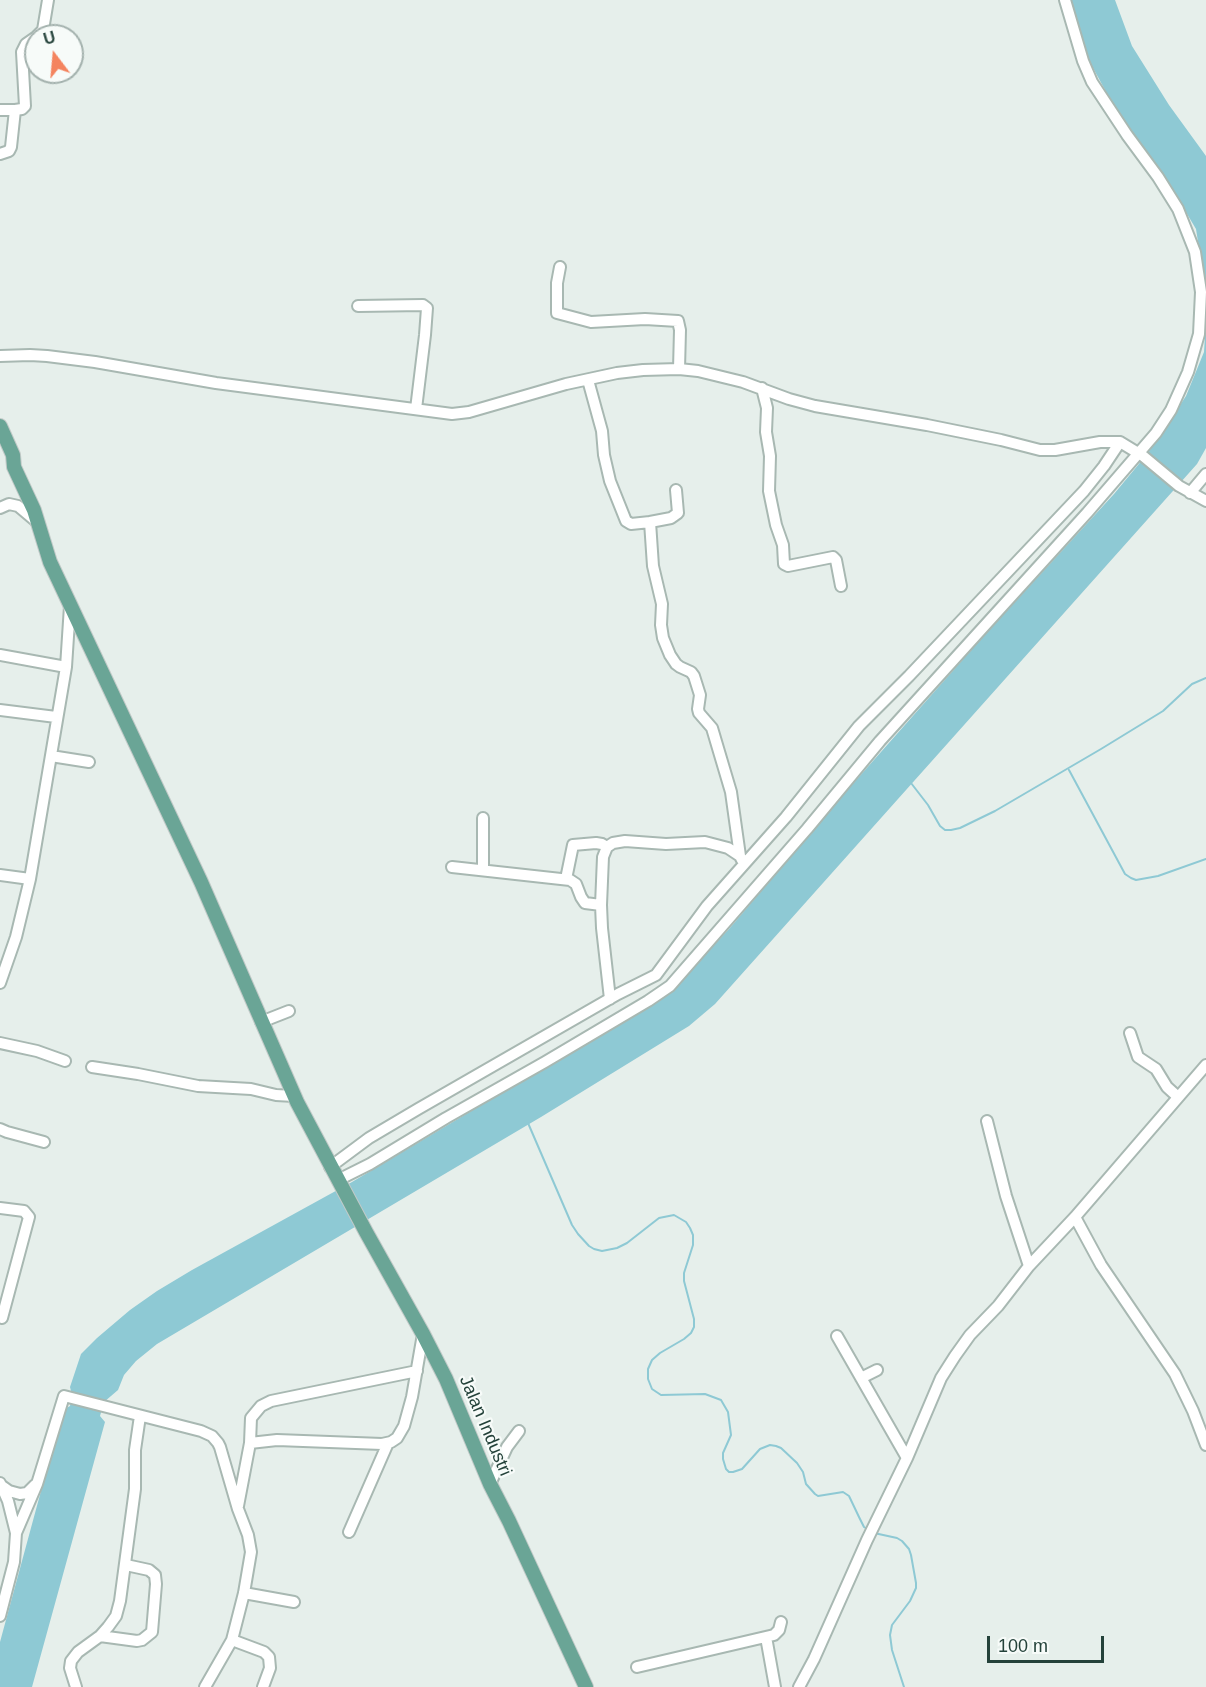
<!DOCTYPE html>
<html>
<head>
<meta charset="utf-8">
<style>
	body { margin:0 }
	#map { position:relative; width:1206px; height:1687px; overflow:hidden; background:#e6efeb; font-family:Arial,sans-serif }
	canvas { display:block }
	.north { position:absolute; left:24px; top:24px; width:60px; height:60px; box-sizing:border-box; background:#f7fbf9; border:2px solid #a3b1ad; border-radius:50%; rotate:344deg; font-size:16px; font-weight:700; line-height:24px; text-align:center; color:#24423a }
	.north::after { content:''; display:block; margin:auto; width:21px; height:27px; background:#f4845f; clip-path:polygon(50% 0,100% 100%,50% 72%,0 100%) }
	.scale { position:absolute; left:987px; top:1636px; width:117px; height:27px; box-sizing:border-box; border:3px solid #24423a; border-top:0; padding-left:8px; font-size:18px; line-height:21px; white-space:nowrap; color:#24423a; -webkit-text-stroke:4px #f7fbf9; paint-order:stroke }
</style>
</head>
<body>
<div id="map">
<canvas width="1206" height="1687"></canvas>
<div class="north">U</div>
<div class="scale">100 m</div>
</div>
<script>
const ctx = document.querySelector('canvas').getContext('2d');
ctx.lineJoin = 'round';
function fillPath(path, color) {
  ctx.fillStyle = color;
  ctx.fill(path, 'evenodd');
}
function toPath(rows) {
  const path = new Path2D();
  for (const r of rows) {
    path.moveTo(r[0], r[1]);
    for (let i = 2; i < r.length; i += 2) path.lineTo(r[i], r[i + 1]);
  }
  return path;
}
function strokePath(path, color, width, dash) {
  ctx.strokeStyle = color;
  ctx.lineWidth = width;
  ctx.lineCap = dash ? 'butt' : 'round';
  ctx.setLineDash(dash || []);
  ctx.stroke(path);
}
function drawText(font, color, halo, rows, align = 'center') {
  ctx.font = font + ' Arial,sans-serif';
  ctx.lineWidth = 4.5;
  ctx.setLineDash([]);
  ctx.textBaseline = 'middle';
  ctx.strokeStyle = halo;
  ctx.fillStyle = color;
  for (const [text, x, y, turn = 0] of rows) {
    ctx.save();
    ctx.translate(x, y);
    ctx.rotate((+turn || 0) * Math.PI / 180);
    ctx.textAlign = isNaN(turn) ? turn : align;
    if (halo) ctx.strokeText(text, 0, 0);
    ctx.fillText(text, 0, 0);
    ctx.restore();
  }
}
const water = toPath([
	[1071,0,1115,0,1132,46,1169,105,1206,156,1206,293,1196,229,1168,182,1117,112,1086,55],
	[1206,320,1206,448,1197,464,715,1004,689,1026,541,1117,157,1344,136,1361,124,1375,118,1390,104,1402,100,1416,105,1422,32,1687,0,1687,0,1642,63,1410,70,1406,72,1395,70,1387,81,1354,97,1338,130,1310,157,1291,192,1270,352,1182,656,1001,678,983,729,929,842,796,981,639,1114,494,1148,453,1186,396,1204,352]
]);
const stream = toPath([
	[1069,770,1125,874,1131,878,1136,880,1158,876,1206,859],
	[911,783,928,805,940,826,945,830,951,830,960,828,995,811,1101,749,1163,711,1192,684,1206,678],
	[528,1123,572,1225,578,1234,589,1246,594,1249,602,1251,617,1248,627,1243,659,1218,674,1215,686,1222,690,1228,693,1235,693,1245,684,1273,684,1281,694,1319,694,1327,691,1333,684,1339,660,1353,652,1360,648,1369,648,1379,652,1389,661,1395,705,1394,721,1400,728,1412,731,1435,723,1453,723,1459,726,1469,729,1472,733,1472,742,1469,760,1449,770,1445,776,1446,781,1448,797,1463,803,1472,806,1484,815,1494,818,1496,843,1492,849,1496,859,1517,864,1527,869,1530],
	[874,1533,897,1538,902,1541,909,1549,911,1555,916,1583,916,1588,910,1601,892,1625,890,1635,892,1650,904,1687]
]);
const minor = toPath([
	[37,36,43,30,48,0],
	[0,110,15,110],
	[0,154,9,151,11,147,15,110,22,109,25,106,22,52,26,44,36,37],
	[560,267,557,283,557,313,591,322,645,319,678,321,680,330,679,369],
	[358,306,423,305,427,308,425,335,416,409],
	[0,356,30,355,47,356,95,362,216,383,452,414,469,412,566,384,617,373,643,370,679,369,698,371,743,382,789,399,815,406,927,425,1001,440,1040,450,1055,450,1100,442,1120,442,1143,456,1179,486,1206,501],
	[588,380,602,431,604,455,610,481,626,521,631,524,650,522,653,566,662,604,661,625,663,638,670,655,676,664,680,667,691,672,694,676,700,695,698,709,699,713,712,728,731,792,740,856],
	[762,388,767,408,766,432,770,456,769,491,776,525,783,545,784,564,788,566,833,557,836,560,841,586],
	[1190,493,1206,474],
	[0,508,9,504,18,506,37,522],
	[650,522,671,518,678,513,676,490],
	[0,655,66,667],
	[0,710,56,717],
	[51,756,89,762],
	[483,818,483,870],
	[452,867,570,880,576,884,581,897,585,903,601,905],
	[0,875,30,879],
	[566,879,573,845,596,843,602,844,607,847],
	[0,983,16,937,30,879,66,667,70,606],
	[610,999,602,928,601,905,603,857,607,847,613,843,625,841,666,844,705,842,728,848,740,856,742,860],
	[261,1022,289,1011],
	[1130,1033,1138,1057,1156,1069,1167,1087,1178,1097],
	[0,1043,37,1051,65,1061],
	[92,1067,138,1074,198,1086,251,1089,276,1095,294,1096],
	[987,1121,1006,1196,1029,1266],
	[0,1129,7,1132,44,1142],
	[330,1167,369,1138,418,1109,618,994,656,975,707,906,786,817,859,726,909,676,1084,491,1104,466,1120,442],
	[338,1180,370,1164,446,1118,545,1062,648,1001,670,986,807,829,880,741,1087,513,1156,433,1171,410,1188,372,1199,334,1201,292,1195,252,1178,209,1158,177,1127,135,1092,82,1083,61,1065,0],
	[0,1208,24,1211,29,1217,2,1318],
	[1075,1217,1101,1265,1175,1374,1193,1411,1206,1445],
	[837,1336,907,1458],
	[861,1378,877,1370],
	[250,1443,251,1418,261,1406,271,1401,417,1371],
	[0,1483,8,1501,16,1533,14,1562,0,1616],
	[490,1484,507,1447,519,1431],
	[2,1486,9,1491,20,1494,27,1493,35,1485],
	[238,1506,250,1443,277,1440,382,1444,391,1442,397,1438,404,1426,412,1397,423,1334],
	[349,1532,388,1443],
	[16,1533,37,1484,64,1396,201,1431,212,1436,218,1443,220,1447,238,1509,248,1535,251,1552,244,1593,232,1640,205,1687],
	[244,1593,294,1602],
	[100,1636,137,1641,142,1640,152,1632,156,1584,155,1575,149,1570,126,1565],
	[766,1637,775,1687],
	[232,1640,264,1652,269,1657,270,1668,263,1687],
	[637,1667,774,1635,779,1630,781,1622],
	[76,1687,70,1668,71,1661,78,1652,100,1636,108,1627,116,1616,120,1601,135,1489,135,1450,140,1416],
	[799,1687,814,1659,867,1540,907,1458,941,1378,955,1356,970,1335,998,1306,1029,1266,1075,1217,1206,1065]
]);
const major = toPath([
	[0,426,13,455,14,467,34,510,50,562,201,882,297,1102,366,1232,423,1334,446,1379,490,1484,509,1521,586,1687]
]);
const streetNames = [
	["Jalan Industri",485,1426,67]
];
fillPath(water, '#8ec9d4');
strokePath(stream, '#8ec9d4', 2);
strokePath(minor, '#a8b8b2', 14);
strokePath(major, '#c2cac8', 16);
strokePath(minor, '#fff', 10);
strokePath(major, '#6aa596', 14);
drawText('18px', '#24423a', '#f7fbf9', streetNames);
</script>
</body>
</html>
